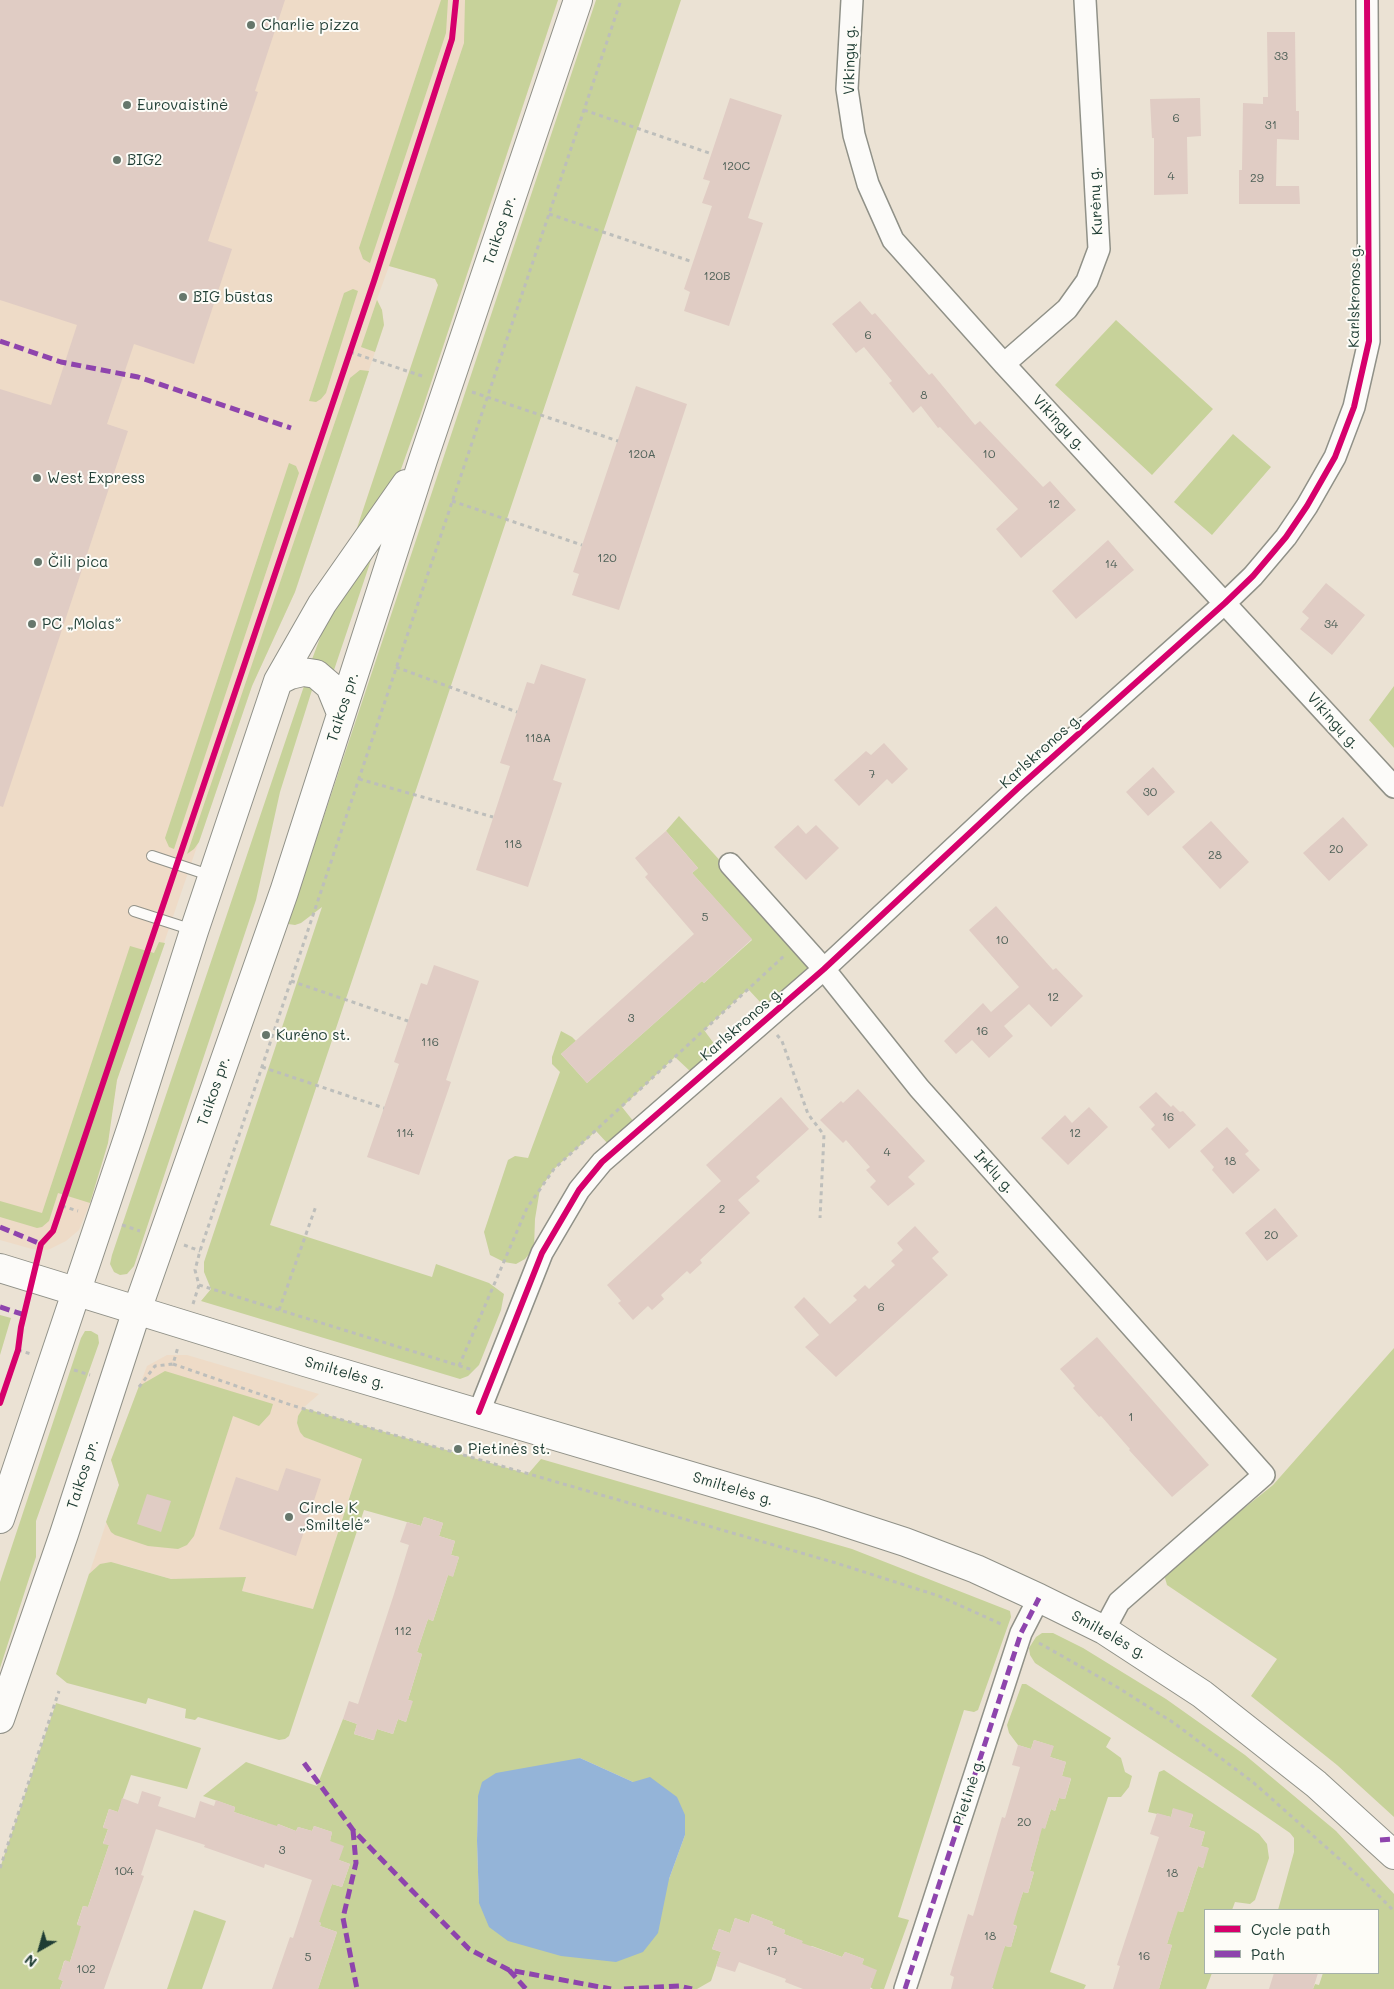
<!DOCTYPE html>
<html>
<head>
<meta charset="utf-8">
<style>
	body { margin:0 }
	#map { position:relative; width:1394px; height:1989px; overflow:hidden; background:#ebe2d4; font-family:Mali,sans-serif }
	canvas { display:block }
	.legend { position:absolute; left:1204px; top:1909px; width:175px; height:65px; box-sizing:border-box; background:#fdfcf7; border:1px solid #a4b0a9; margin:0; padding:6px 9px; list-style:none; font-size:15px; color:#1f3d34 }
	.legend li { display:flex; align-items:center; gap:10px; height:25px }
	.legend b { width:25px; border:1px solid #a4b0a9 }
	.north { position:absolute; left:15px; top:1924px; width:50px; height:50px; -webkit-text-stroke:4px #fdfcf7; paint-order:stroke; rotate:218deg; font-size:14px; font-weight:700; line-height:20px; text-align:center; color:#1f3d34 }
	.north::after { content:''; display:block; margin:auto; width:18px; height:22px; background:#1f3d34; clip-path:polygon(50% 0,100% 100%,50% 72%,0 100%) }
</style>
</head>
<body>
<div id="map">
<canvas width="1394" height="1989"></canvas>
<ul class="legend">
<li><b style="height:6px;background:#d6006c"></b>Cycle path</li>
<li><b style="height:6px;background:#8e44ad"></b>Path</li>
</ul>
<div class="north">N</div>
</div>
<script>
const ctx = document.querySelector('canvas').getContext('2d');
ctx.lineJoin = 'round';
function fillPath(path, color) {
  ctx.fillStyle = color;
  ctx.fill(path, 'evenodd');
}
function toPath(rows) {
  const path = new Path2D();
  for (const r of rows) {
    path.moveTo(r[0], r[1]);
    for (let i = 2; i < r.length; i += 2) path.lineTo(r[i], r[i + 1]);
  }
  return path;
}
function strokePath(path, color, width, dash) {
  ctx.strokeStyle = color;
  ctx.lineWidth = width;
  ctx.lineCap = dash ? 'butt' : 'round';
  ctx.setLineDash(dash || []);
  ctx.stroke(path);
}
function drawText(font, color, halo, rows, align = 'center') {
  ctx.font = font + ' Mali,sans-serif';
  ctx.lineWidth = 4;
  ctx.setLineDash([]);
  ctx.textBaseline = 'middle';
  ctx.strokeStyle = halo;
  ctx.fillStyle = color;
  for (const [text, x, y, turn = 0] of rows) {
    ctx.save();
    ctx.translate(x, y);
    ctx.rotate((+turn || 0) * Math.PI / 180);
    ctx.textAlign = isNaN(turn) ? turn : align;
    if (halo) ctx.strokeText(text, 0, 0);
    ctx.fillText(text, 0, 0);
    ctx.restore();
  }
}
const built = toPath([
	[0,0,558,0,420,416,351,546,438,285,435,279,389,266,377,299,382,310,384,325,295,592,252,686,117,1080,108,1143,90,1203,79,1230,66,1241,48,1250,32,1249,0,1240],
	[167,1355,187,1355,319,1394,303,1408,298,1416,297,1423,304,1437,362,1458,313,1609,242,1591,246,1578,171,1579,123,1565,100,1564,89,1574,119,1485,111,1460,147,1366]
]);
const green = toPath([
	[441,0,448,0,446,33,370,263,363,259,359,248],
	[465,0,558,0,420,416,395,486,351,546,438,285,435,279,389,266,464,43],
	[596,0,681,0,270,1225,432,1277,436,1264,489,1283,504,1294,501,1310,479,1365,468,1376,460,1379,201,1301,211,1289,204,1272,204,1262,322,907,301,923,295,925,288,924],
	[353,289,358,291,326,393,321,399,316,402,309,401,344,293],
	[377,300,382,310,384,325,375,352,361,347],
	[1116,320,1213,409,1152,475,1055,385],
	[360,370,369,371,295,592,252,686,199,842,194,849,187,854,350,378],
	[1233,434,1271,467,1212,535,1174,502],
	[289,463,296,466,299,473,174,849,169,847,165,838],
	[372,553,372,557,333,673,311,662,329,614],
	[308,683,312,685,312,690,280,792,256,900,134,1266,127,1274,120,1275,114,1272,110,1264,112,1255,304,686],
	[1394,686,1394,748,1369,720],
	[679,816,808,956,809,967,804,975,770,1003,761,1003,748,989,704,1030,718,1049,692,1073,675,1057,622,1107,634,1122,609,1145,596,1131,554,1169,540,1189,535,1219,534,1248,525,1259,516,1264,504,1262,490,1255,484,1232,508,1160,515,1156,528,1158,560,1072,552,1064,552,1057,561,1031,572,1037,576,1041,561,1054,587,1083,702,981,704,983,752,940,692,873,698,868,666,831],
	[159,942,165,943,117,1080,108,1143,90,1203,58,1193,49,1221,42,1227,37,1228,0,1217,0,1201,42,1213,130,946,154,953],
	[0,1315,11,1318,0,1355],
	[85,1331,91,1331,98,1335,99,1343,36,1521,36,1557,0,1668,0,1582,81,1338],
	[1394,1348,1394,1817,1337,1765,1251,1696,1277,1659,1167,1585,1165,1578,1167,1570,1273,1485],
	[165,1371,273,1404,270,1414,259,1426,233,1416,194,1536,187,1545,178,1549,148,1546,115,1535,111,1532,106,1522,119,1485,111,1460,139,1386],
	[303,1408,528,1474,541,1459,852,1549,1010,1611,1011,1617,978,1710,974,1712,964,1710,898,1917,909,1920,884,1989,873,1989,870,1987,862,1964,864,1959,845,1952,842,1957,812,1946,801,1947,802,1941,784,1934,785,1930,772,1925,773,1922,752,1914,749,1923,735,1918,730,1933,719,1929,712,1949,721,1952,711,1981,697,1989,318,1989,337,1932,320,1926,321,1923,317,1921,332,1884,342,1887,350,1864,339,1860,330,1841,332,1832,314,1826,312,1831,298,1827,296,1831,278,1824,276,1831,267,1823,234,1812,235,1807,203,1796,246,1762,317,1786,343,1719,357,1724,354,1734,373,1740,377,1729,393,1734,398,1719,406,1722,412,1701,408,1700,422,1654,417,1652,428,1619,433,1621,448,1575,453,1576,459,1557,451,1555,455,1541,439,1536,443,1523,424,1517,421,1526,364,1510,289,1736,285,1739,279,1740,198,1717,195,1720,185,1718,186,1709,148,1698,146,1704,67,1683,56,1674,89,1574,100,1564,111,1562,171,1579,246,1577,242,1591,313,1609,362,1459,304,1437,300,1432,297,1423,298,1416],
	[580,1758,633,1782,685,1835,669,1879,479,1903,477,1841,478,1796],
	[1042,1633,1053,1633,1083,1648,1166,1699,1245,1755,1336,1831,1394,1894,1394,1989,1313,1989,1315,1984,1319,1985,1323,1973,1378,1973,1378,1910,1278,1910,1294,1852,1294,1838,1290,1833,1206,1775,1035,1663,1030,1655,1029,1648,1036,1637],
	[1022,1684,1026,1684,1111,1738,1106,1747,1121,1758,1125,1772,1132,1776,1129,1787,1121,1797,1108,1797,1050,1972,1086,1985,1084,1989,994,1989,988,1986,1005,1946,1011,1947,1017,1926,1012,1924,1023,1892,1028,1893,1034,1872,1030,1871,1039,1838,1039,1827,1045,1828,1051,1809,1055,1811,1059,1798,1065,1799,1071,1779,1062,1776,1066,1762,1050,1757,1053,1746,1034,1740,1031,1749,1018,1745,1009,1733,1007,1725],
	[56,1703,201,1748,187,1789,131,1775,118,1812,109,1809,103,1827,108,1829,103,1843,109,1845,88,1907,83,1906,77,1924,83,1927,93,1955,74,1949,70,1962,64,1961,59,1979,63,1981,60,1989,0,1989,0,1868],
	[1164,1770,1259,1834,1267,1844,1269,1858,1255,1900,1250,1904,1235,1902,1232,1910,1205,1910,1205,1973,1212,1973,1206,1989,1159,1989,1172,1945,1167,1944,1177,1911,1183,1912,1198,1866,1203,1868,1208,1848,1201,1846,1205,1832,1189,1827,1193,1815,1173,1809,1171,1817,1148,1812,1159,1772],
	[194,1910,226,1921,202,1989,167,1989]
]);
const water = toPath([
	[580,1758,633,1782,650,1777,677,1797,685,1815,685,1835,669,1879,658,1933,643,1952,616,1962,561,1956,508,1941,489,1927,479,1903,477,1841,478,1796,482,1782,496,1773]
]);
const building = toPath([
	[0,0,285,0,255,91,258,92,208,241,232,249,194,364,134,344,107,424,128,431,3,807,0,806,0,389,51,405,77,325,0,300],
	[1267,32,1295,32,1296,111,1299,111,1299,140,1277,139,1276,186,1299,186,1300,204,1239,204,1239,170,1242,170,1243,103,1263,104,1263,97,1268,97],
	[730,98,782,115,748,218,763,223,729,326,684,311,690,292,684,289,712,206,702,203,710,181,703,179],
	[1200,98,1201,136,1187,137,1188,194,1154,195,1154,138,1152,138,1150,99],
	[860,301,872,315,875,313,929,375,932,373,975,425,980,421,1043,487,1050,481,1076,510,1021,558,996,529,1018,509,940,427,938,428,921,406,913,413,889,383,892,381,864,347,856,353,832,324],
	[636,386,687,404,619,610,572,595,579,574,573,572],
	[1108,540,1134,570,1076,619,1052,591],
	[1326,583,1365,615,1332,655,1300,629,1309,618,1302,612],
	[541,664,586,679,553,780,562,783,528,887,476,870,510,766,500,763,527,682,534,684],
	[884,743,908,769,892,784,887,779,859,806,834,780,866,751,871,755],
	[1153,767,1175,792,1148,816,1126,792],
	[1343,817,1368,845,1329,881,1303,853],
	[1211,821,1249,862,1220,889,1182,847],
	[798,825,806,834,816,825,839,848,806,880,774,847],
	[666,831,698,868,692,873,752,939,704,983,702,981,587,1083,561,1054,694,934,645,877,648,874,635,858],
	[996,906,1053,970,1056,968,1083,996,1051,1027,1029,1004,1004,1026,1013,1036,989,1058,972,1040,956,1054,944,1041,983,1003,991,1012,1019,987,969,930],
	[434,965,479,981,446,1080,451,1082,419,1175,367,1157,399,1064,394,1062,421,983,427,985],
	[858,1089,925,1161,908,1177,915,1184,888,1206,870,1187,876,1181,866,1170,870,1167,846,1140,843,1143,820,1120,841,1101,843,1103],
	[1156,1092,1171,1107,1173,1105,1180,1112,1183,1111,1196,1125,1169,1149,1151,1129,1155,1125,1139,1107],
	[781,1097,809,1129,756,1177,760,1181,738,1200,750,1213,700,1260,702,1263,690,1274,687,1271,661,1295,664,1299,652,1310,648,1306,633,1320,618,1303,621,1301,607,1285,721,1181,706,1165],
	[1089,1107,1108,1127,1068,1165,1041,1138,1065,1115,1072,1123],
	[1227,1127,1249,1151,1245,1154,1260,1170,1233,1194,1212,1170,1214,1167,1200,1151],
	[1275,1208,1298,1236,1267,1261,1245,1233],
	[915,1226,939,1252,932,1258,948,1275,836,1377,805,1347,819,1335,794,1307,804,1297,830,1324,857,1300,853,1296,865,1285,869,1289,895,1265,891,1261,903,1250,897,1243],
	[1097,1337,1209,1465,1172,1497,1129,1450,1130,1449,1101,1416,1099,1417,1073,1388,1075,1386,1060,1369],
	[286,1468,321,1479,296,1556,219,1529,236,1477,278,1491],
	[147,1494,171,1501,161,1532,137,1524],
	[424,1517,443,1523,439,1536,455,1541,451,1555,459,1557,453,1577,448,1575,433,1621,428,1619,417,1652,422,1654,408,1700,413,1701,406,1722,398,1719,393,1734,377,1729,374,1740,354,1734,357,1724,343,1719,349,1701,358,1704,394,1594,409,1545,400,1542,407,1522,421,1526],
	[1034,1740,1054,1746,1050,1757,1066,1762,1062,1776,1071,1778,1065,1799,1059,1798,1055,1811,1051,1809,1045,1829,1042,1828,1030,1871,1034,1872,1028,1893,1023,1892,1013,1925,1017,1926,1011,1947,1005,1946,992,1989,951,1989,954,1977,950,1975,968,1914,973,1916,1002,1817,1005,1818,1020,1767,1012,1765,1018,1745,1031,1749],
	[142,1791,161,1797,158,1806,195,1818,200,1801,214,1806,216,1800,235,1807,234,1812,277,1826,278,1824,296,1831,298,1827,312,1831,314,1826,332,1832,330,1841,344,1846,339,1860,350,1864,342,1887,332,1884,319,1922,321,1923,320,1926,337,1932,318,1989,272,1989,290,1937,293,1938,312,1880,265,1864,264,1868,204,1847,205,1845,156,1829,141,1875,144,1876,104,1989,60,1989,63,1981,58,1979,65,1960,70,1962,81,1926,77,1925,83,1906,88,1907,109,1845,103,1844,108,1829,103,1828,109,1809,118,1812,122,1798,138,1804],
	[1173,1808,1193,1814,1189,1827,1205,1832,1201,1846,1209,1848,1203,1868,1198,1866,1183,1912,1178,1911,1167,1944,1172,1945,1159,1989,1113,1989,1120,1966,1117,1965,1159,1837,1150,1834,1157,1813,1171,1817],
	[752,1914,773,1922,772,1925,785,1930,784,1934,803,1941,802,1943,842,1957,845,1952,864,1959,862,1964,877,1970,870,1989,803,1989,785,1982,786,1979,739,1962,735,1972,716,1966,721,1952,712,1949,719,1929,730,1933,735,1918,749,1923],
	[1274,1973,1318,1973,1313,1989,1269,1989]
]);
const path = toPath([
	[584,110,712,154],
	[549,214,693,262],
	[350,352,425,377],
	[472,392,618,441],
	[452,501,582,545],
	[396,667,517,712],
	[359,779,493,817],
	[291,981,408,1021],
	[777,1035,782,1041,808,1114,824,1135,820,1218],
	[262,1067,384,1108],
	[62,1206,78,1211],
	[122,1225,140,1231],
	[184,1245,200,1251],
	[199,1285,473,1370],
	[193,1304,199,1285,195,1270,200,1251,621,0],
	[279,1310,316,1206],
	[18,1350,31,1354],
	[173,1364,291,1405,836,1563,939,1596,1001,1624],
	[459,1366,527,1208,554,1169,785,955],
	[74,1370,90,1375],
	[139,1387,155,1366,173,1364,178,1347],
	[1039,1643,1117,1687,1174,1723,1254,1783,1363,1880,1394,1911],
	[0,1868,59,1691]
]);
const lane = toPath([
	[152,856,212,876],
	[134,911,193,930]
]);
const street = toPath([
	[852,0,847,89,854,135,868,184,893,240,1004,364,1394,787],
	[1004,364,1067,309,1087,281,1099,249,1085,0],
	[730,864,824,969,919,1088,1264,1475,1119,1602,1104,1630],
	[479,1412,542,1253,579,1190,602,1162,824,969,1018,788,1225,603,1253,576,1286,537,1307,506,1335,457,1354,407,1369,341,1367,0],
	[905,1989,1021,1633,1039,1598]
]);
const secondary = toPath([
	[0,1268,305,1362,816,1513,905,1542,976,1569,1039,1598,1104,1630,1202,1694,1316,1784,1394,1855]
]);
const primary = toPath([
	[278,681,290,675,303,672,316,674,330,686,341,713],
	[0,1519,132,1126,194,931,278,681,322,604,406,484],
	[0,1719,64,1534,137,1310,284,892,423,460,578,0]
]);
const quiet = toPath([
	[0,341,61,362,138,377,291,428],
	[0,1227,41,1244],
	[0,1307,25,1315],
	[304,1763,353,1830,469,1949,509,1970,611,1989],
	[353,1830,356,1863,343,1918,357,1989],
	[1380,1840,1394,1839],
	[509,1970,526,1989],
	[624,1989,679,1986,692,1989],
	[905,1989,1021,1633,1039,1598]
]);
const cycleway = toPath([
	[0,1403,18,1350,21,1327,41,1244,53,1231,374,281,452,39,456,0],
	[479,1412,542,1253,579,1190,602,1162,824,969,1018,788,1225,603,1253,576,1286,537,1307,506,1335,457,1354,407,1369,341,1367,0]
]);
const markers = [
	[251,25,5,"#66776c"],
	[127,105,5,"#66776c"],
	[117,160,5,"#66776c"],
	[183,297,5,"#66776c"],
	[37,478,5,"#66776c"],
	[38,562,5,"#66776c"],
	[32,624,5,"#66776c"],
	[266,1035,5,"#66776c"],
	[458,1449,5,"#66776c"],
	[289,1517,5,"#66776c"]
];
const numberNames = [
	["33",1281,56],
	["6",1176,118],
	["31",1271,125],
	["120C",736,166],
	["4",1171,176],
	["29",1257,178],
	["120B",717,276],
	["6",868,335],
	["8",924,395],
	["120A",642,454],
	["10",989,454],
	["12",1054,504],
	["120",607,558],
	["14",1111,564],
	["34",1331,624],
	["118A",538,738],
	["7",872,774],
	["30",1150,792],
	["118",513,844],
	["20",1336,849],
	["28",1215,855],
	["5",705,917],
	["10",1002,940],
	["12",1053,997],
	["3",631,1018],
	["16",982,1031],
	["116",430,1042],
	["16",1168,1117],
	["114",405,1133],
	["12",1075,1133],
	["4",887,1152],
	["18",1230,1161],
	["2",722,1209],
	["20",1271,1235],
	["6",881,1307],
	["1",1131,1417],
	["112",403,1631],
	["20",1024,1822],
	["3",282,1850],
	["104",124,1871],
	["18",1172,1873],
	["18",990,1936],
	["17",772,1951],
	["16",1144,1956],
	["5",308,1957],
	["102",86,1969]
];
const poiNames = [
	["Charlie pizza",261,25],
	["Eurovaistinė",137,105],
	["BIG2",127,160],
	["BIG būstas",193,297],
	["West Express",47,478],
	["Čili pica",48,562],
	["PC „Molas“",42,624],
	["Kurėno st.",276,1035],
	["Pietinės st.",468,1449],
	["Circle K",299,1508],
	["„Smiltelė“",299,1525]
];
const streetNames = [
	["Vikingų g.",850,60,-89],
	["Kurėnų g.",1096,201,-93],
	["Taikos pr.",500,230,-71],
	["Karlskronos g.",1355,296,-89],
	["Vikingų g.",1059,423,47],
	["Taikos pr.",343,707,-72],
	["Vikingų g.",1333,721,48],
	["Karlskronos g.",1041,751,-42],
	["Karlskronos g.",742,1024,-41],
	["Taikos pr.",214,1091,-71],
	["Irklų g.",994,1172,48],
	["Smiltelės g.",345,1373,16],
	["Taikos pr.",83,1474,-72],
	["Smiltelės g.",733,1489,17],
	["Smiltelės g.",1109,1635,29],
	["Pietinė g.",969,1792,-72]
];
fillPath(built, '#eedbc7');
fillPath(green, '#c7d29a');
fillPath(water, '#94b4d8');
fillPath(building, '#e0ccc4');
strokePath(lane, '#909188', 12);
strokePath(street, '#909188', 24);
strokePath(secondary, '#909188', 30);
strokePath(primary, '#909188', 30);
strokePath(path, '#bdbebb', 3, [4, 4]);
strokePath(lane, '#fcfbf9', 10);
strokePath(street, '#fcfbf9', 21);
strokePath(secondary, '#fcfbf9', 28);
strokePath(primary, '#fcfbf9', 28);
strokePath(quiet, '#8e44ad', 5, [10, 5]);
strokePath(cycleway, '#d6006c', 6);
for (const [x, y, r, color] of markers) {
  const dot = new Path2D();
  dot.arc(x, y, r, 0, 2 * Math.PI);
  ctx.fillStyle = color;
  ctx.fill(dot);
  strokePath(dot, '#fdfcf7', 2);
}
drawText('12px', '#4f6158', null, numberNames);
drawText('15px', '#1f3d34', '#fdfcf7', poiNames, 'left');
drawText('15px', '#1f3d34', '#fdfcf7', streetNames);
</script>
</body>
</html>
